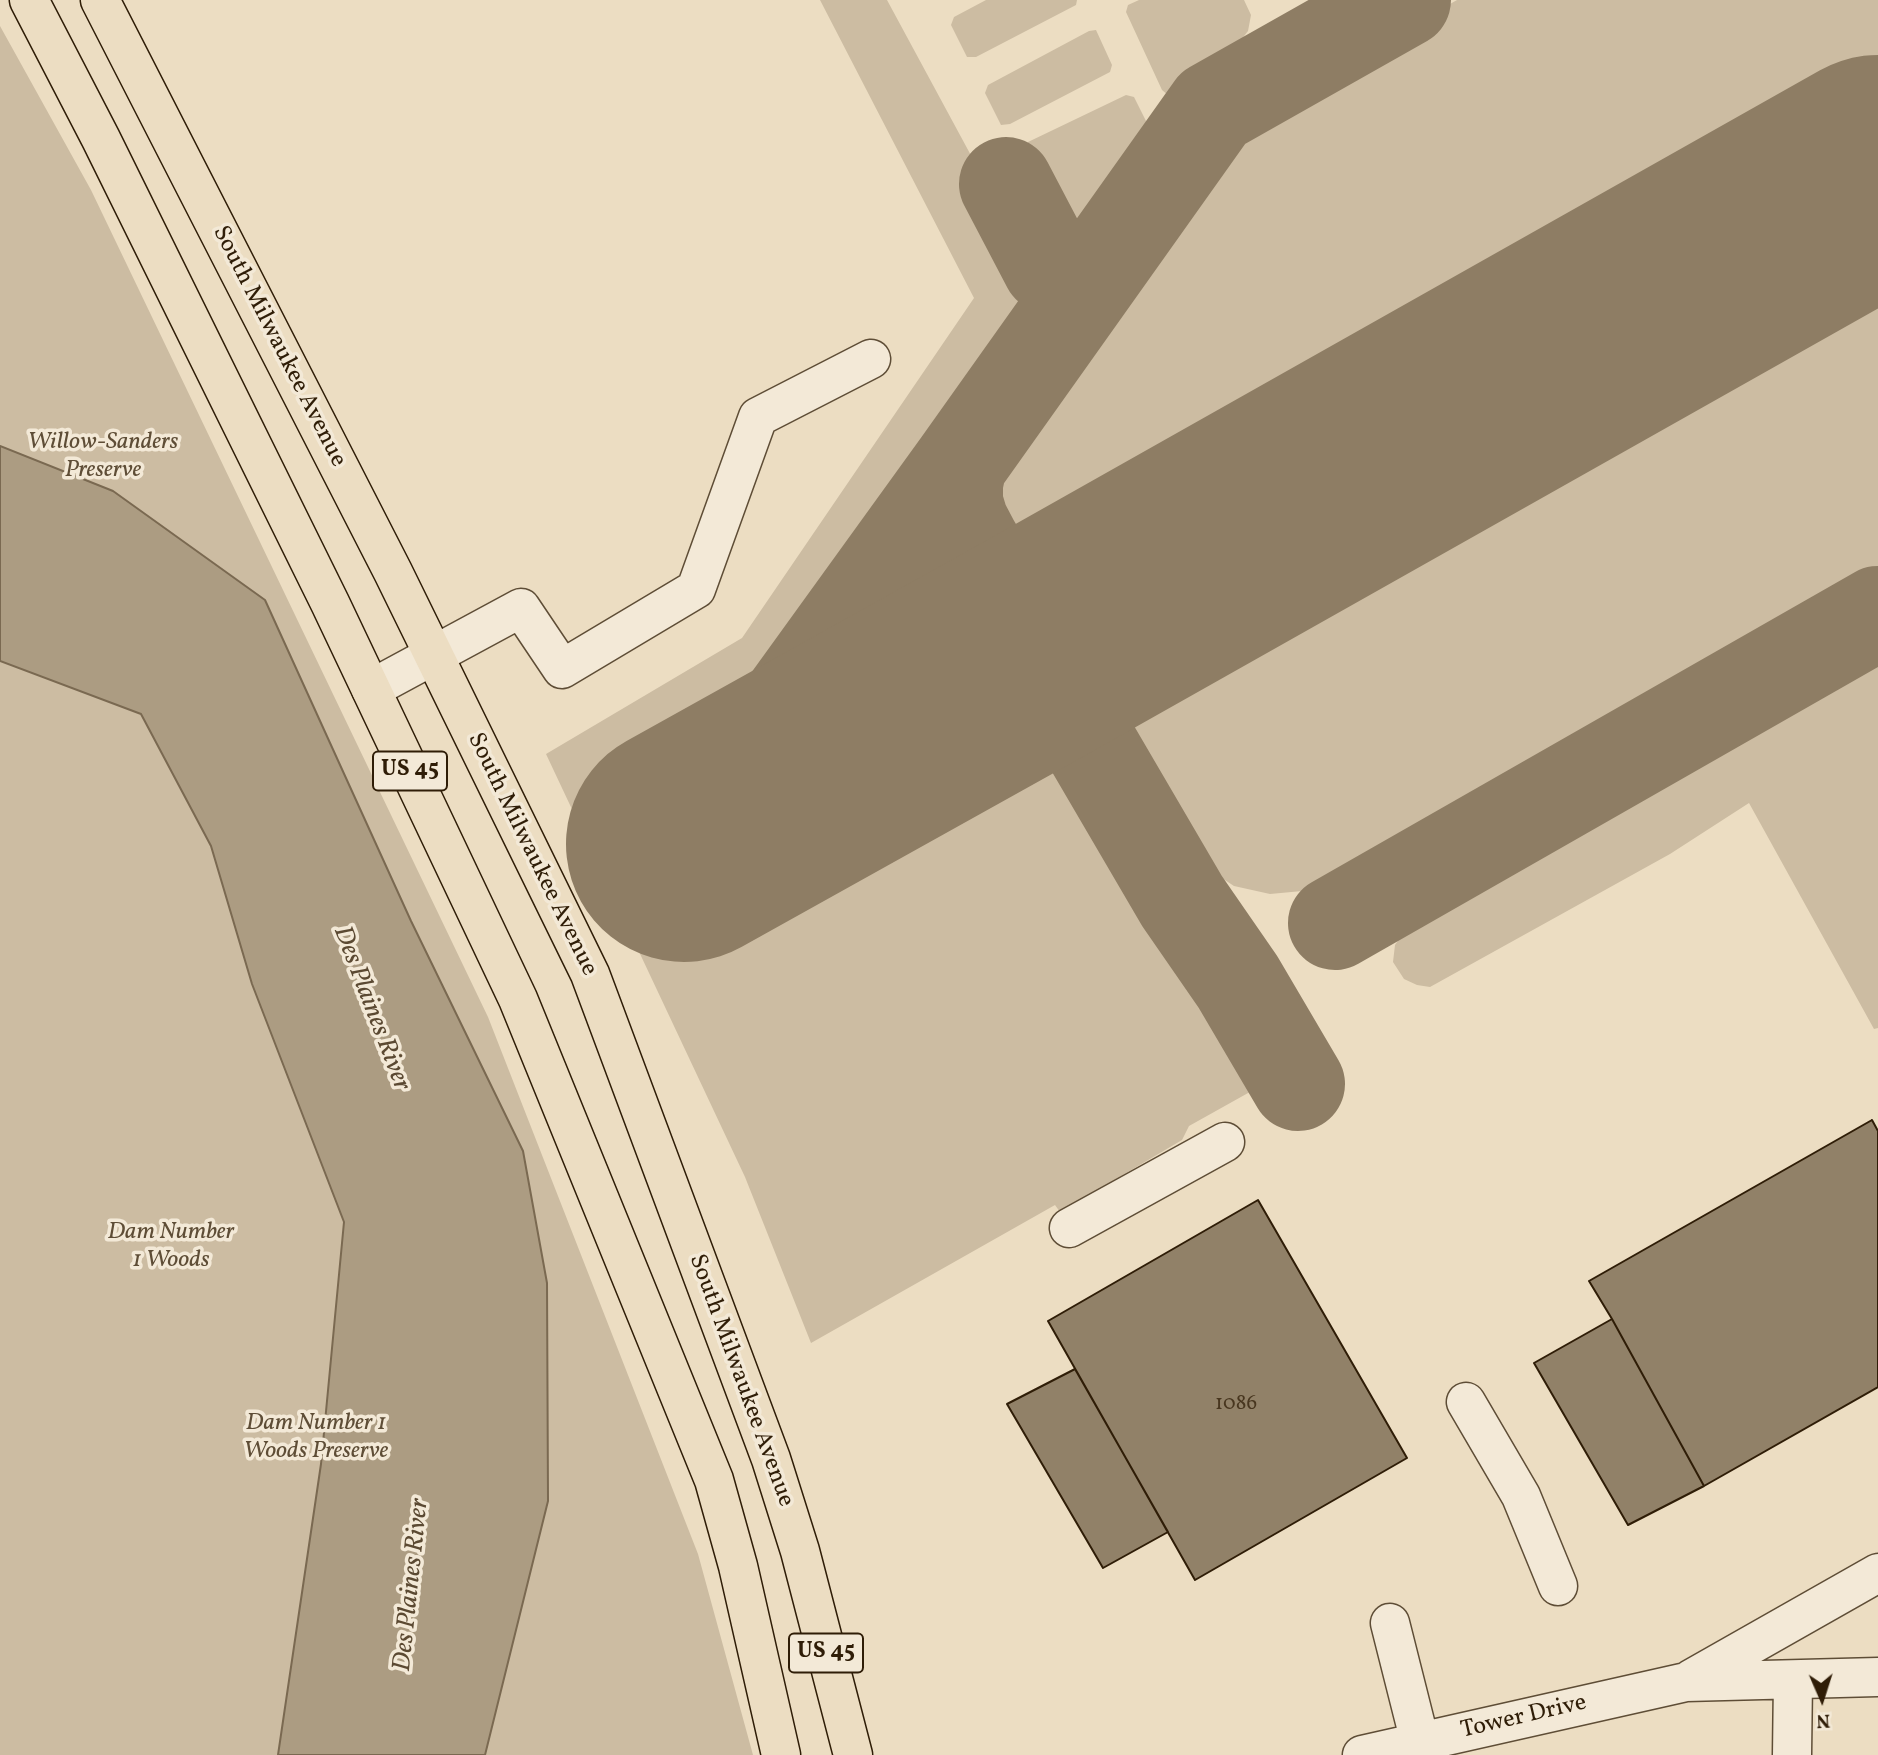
<!DOCTYPE html>
<html>
<head>
<meta charset="utf-8">
<style>
	body { margin:0 }
	#map { position:relative; width:1878px; height:1755px; overflow:hidden; background:#ecddc2; font-family:Vollkorn,serif }
	canvas { display:block }
	.north { position:absolute; left:1787px; top:1664px; width:70px; height:70px; -webkit-text-stroke:5px #f3e9d7; paint-order:stroke; rotate:177deg; font-size:19px; font-weight:700; line-height:28px; text-align:center; color:#2f1d07 }
	.north::after { content:''; display:block; margin:auto; width:24px; height:32px; background:#2f1d07; clip-path:polygon(50% 0,100% 100%,50% 72%,0 100%) }
</style>
</head>
<body>
<div id="map">
<canvas width="1878" height="1755"></canvas>
<div class="north">N</div>
</div>
<script>
const ctx = document.querySelector('canvas').getContext('2d');
ctx.lineJoin = 'round';
function fillPath(path, color) {
  ctx.fillStyle = color;
  ctx.fill(path, 'evenodd');
}
function toPath(rows) {
  const path = new Path2D();
  for (const r of rows) {
    path.moveTo(r[0], r[1]);
    for (let i = 2; i < r.length; i += 2) path.lineTo(r[i], r[i + 1]);
  }
  return path;
}
function strokePath(path, color, width, dash) {
  ctx.strokeStyle = color;
  ctx.lineWidth = width;
  ctx.lineCap = dash ? 'butt' : 'round';
  ctx.setLineDash(dash || []);
  ctx.stroke(path);
}
function drawText(font, color, halo, rows, align = 'center') {
  ctx.font = font + ' Vollkorn,serif';
  ctx.lineWidth = 7;
  ctx.setLineDash([]);
  ctx.textBaseline = 'middle';
  ctx.strokeStyle = halo;
  ctx.fillStyle = color;
  for (const [text, x, y, turn = 0] of rows) {
    ctx.save();
    ctx.translate(x, y);
    ctx.rotate((+turn || 0) * Math.PI / 180);
    ctx.textAlign = isNaN(turn) ? turn : align;
    if (halo) ctx.strokeText(text, 0, 0);
    ctx.fillText(text, 0, 0);
    ctx.restore();
  }
}
const green = toPath([
	[820,0,887,0,1014,235,1026,267,1033,293,1028,326,1012,360,755,719,735,743,713,756,696,764,666,764,643,774,625,793,617,814,619,837,630,857,652,876,675,887,693,886,953,742,977,737,1006,739,1029,745,1057,762,1090,793,1257,1088,1189,1126,1182,1140,1060,1212,1055,1205,811,1343,745,1177,546,754,742,638,974,298],
	[986,0,1077,0,1076,5,976,57,967,57,951,25,954,17],
	[1139,0,1244,0,1251,15,1248,31,1193,102,1175,101,1162,90,1126,12,1128,5],
	[1457,0,1878,0,1878,130,1087,576,1040,575,1020,563,986,504,985,484,989,461,1197,171,1220,141,1245,121],
	[0,26,91,190,488,1017,698,1554,753,1755,0,1755],
	[1096,30,1112,65,1110,72,1010,124,1001,125,985,93,988,85,1089,31],
	[1126,95,1134,97,1158,145,1158,155,1115,218,1105,228,1087,236,1075,236,1056,228,1021,156,1028,142],
	[1878,218,1878,568,1313,890,1270,894,1234,886,1199,863,1181,846,1130,750,1122,707,1126,684,1138,649,1160,623],
	[933,561,954,565,967,582,973,602,968,626,953,652,803,737,796,735,795,730,910,572,921,565],
	[1878,660,1878,1028,1874,1029,1749,803,1670,854,1430,987,1417,985,1404,979,1393,962,1395,945,1406,929]
]);
const water = toPath([
	[0,446,113,491,265,600,411,921,523,1151,547,1283,548,1501,485,1755,278,1755,321,1464,344,1222,252,984,211,846,141,714,0,661,0,446]
]);
const taxiway = toPath([
	[1006,184,1049,266],
	[960,464,956,483,956,503,962,523,972,542,1182,901,1238,982,1298,1084],
	[994,578,1021,598,1063,612,1118,601,1085,651,1082,695,1087,740],
	[739,812,736,774,960,464,1213,108,1404,0],
	[1335,923,1878,613]
]);
const runway = toPath([
	[684,844,1034,649,1878,173]
]);
const building = toPath([
	[1872,1120,1878,1131,1878,1387,1704,1486,1612,1319,1589,1281,1872,1120],
	[1258,1200,1407,1458,1195,1580,1048,1321,1258,1200],
	[1612,1319,1704,1486,1628,1525,1534,1363,1612,1319],
	[1075,1369,1168,1532,1103,1568,1007,1404,1075,1369]
]);
const minor = toPath([
	[371,689,521,608,562,669,696,589,758,417,871,359],
	[1069,1228,1225,1142],
	[1466,1402,1521,1496,1558,1586],
	[1390,1623,1420,1742],
	[1691,1679,1878,1573],
	[1362,1755,1686,1682,1878,1677],
	[1792,1755,1793,1680]
]);
const major = toPath([
	[29,0,101,139,330,603,518,999,714,1480,738,1566,781,1755],
	[100,0,393,572,590,974,771,1459,800,1551,853,1755]
]);
const numberNames = [
	["1086",1236,1405]
];
const shields = [
	[410,771,74],
	[826,1653,74]
];
const shieldNames = [
	["US 45",410,771],
	["US 45",826,1653]
];
const streetNames = [
	["South Milwaukee Avenue",278,347,63],
	["South Milwaukee Avenue",531,855,64],
	["South Milwaukee Avenue",740,1381,70],
	["Tower Drive",1524,1718,-13]
];
const parkNames = [
	["Willow-Sanders",103,444],
	["Preserve",103,472],
	["Dam Number",171,1234],
	["1 Woods",171,1262],
	["Dam Number 1",316,1425],
	["Woods Preserve",316,1453]
];
const waterNames = [
	["Des Plaines River",370,1009,69],
	["Des Plaines River",413,1585,-84]
];
fillPath(green, '#ccbca2');
fillPath(water, '#ac9c82');
strokePath(water, '#7a6951', 2);
strokePath(taxiway, '#8e7d64', 94);
strokePath(runway, '#8e7d64', 236);
fillPath(building, '#918168');
strokePath(building, '#2f1d07', 2);
strokePath(minor, '#5e4d36', 41);
strokePath(major, '#2f1d07', 41);
strokePath(minor, '#f3e9d7', 38);
strokePath(major, '#ecddc2', 38);
drawText('21px', '#48361f', null, numberNames);
for (const [x, y, w] of shields) {
  const box = new Path2D();
  box.roundRect(x - w / 2, y - 19.5, w, 39, 5);
  ctx.fillStyle = '#f3e9d7';
  ctx.fill(box);
  strokePath(box, '#2f1d07', 2);
}
drawText('bold 23px', '#2f1d07', null, shieldNames);
drawText('24px', '#2f1d07', '#f3e9d7', streetNames);
drawText('italic 24px', '#5e4d36', '#f3e9d7', parkNames);
drawText('italic 26px', '#5b4932', '#f3e9d7', waterNames);
</script>
</body>
</html>
